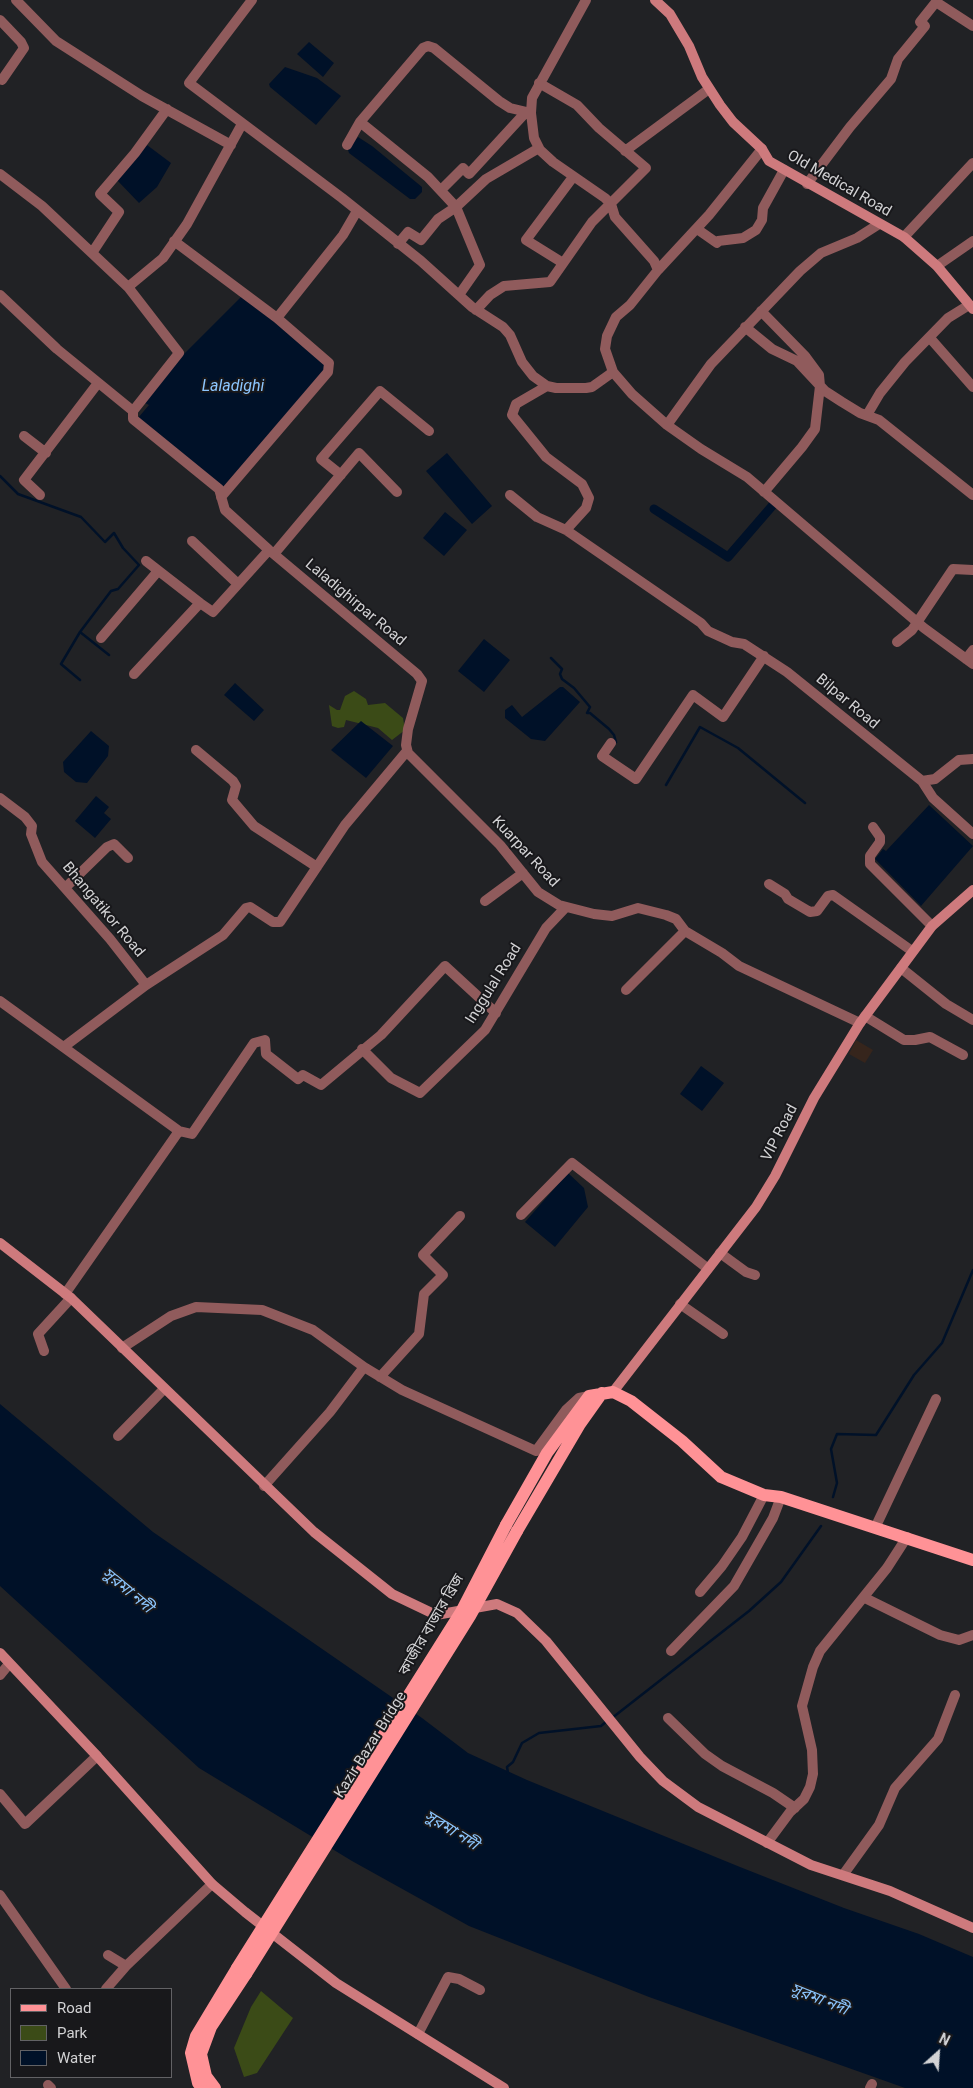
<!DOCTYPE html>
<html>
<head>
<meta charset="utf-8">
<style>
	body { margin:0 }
	#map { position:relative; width:973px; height:2088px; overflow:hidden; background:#212225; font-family:Roboto,sans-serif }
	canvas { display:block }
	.legend { position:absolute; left:10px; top:1988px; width:162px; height:90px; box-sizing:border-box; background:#18181b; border:1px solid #626265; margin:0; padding:6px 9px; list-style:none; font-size:15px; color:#d2d2d4 }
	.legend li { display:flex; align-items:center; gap:10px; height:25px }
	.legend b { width:25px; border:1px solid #626265 }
	.north { position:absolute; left:913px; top:2028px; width:50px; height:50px; -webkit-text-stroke:4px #18181b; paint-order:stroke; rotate:26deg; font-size:14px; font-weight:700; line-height:20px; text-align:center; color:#d2d2d4 }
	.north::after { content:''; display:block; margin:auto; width:18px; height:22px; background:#d2d2d4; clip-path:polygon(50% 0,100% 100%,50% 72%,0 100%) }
</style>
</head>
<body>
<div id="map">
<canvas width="973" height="2088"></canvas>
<ul class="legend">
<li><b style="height:6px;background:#ff9296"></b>Road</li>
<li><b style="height:14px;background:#3b4b17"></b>Park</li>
<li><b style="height:14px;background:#001128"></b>Water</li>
</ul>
<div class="north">N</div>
</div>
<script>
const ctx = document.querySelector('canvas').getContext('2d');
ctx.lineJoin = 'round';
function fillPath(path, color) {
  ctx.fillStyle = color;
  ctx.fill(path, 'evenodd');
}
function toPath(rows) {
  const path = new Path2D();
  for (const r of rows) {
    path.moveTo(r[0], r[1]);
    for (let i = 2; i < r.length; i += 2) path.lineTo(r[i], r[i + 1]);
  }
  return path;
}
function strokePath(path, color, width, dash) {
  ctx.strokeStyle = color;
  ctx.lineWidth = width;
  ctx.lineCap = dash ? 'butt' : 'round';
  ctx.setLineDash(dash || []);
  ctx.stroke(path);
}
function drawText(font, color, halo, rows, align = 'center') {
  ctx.font = font + ' Roboto,"Noto Sans Bengali",sans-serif';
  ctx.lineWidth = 4;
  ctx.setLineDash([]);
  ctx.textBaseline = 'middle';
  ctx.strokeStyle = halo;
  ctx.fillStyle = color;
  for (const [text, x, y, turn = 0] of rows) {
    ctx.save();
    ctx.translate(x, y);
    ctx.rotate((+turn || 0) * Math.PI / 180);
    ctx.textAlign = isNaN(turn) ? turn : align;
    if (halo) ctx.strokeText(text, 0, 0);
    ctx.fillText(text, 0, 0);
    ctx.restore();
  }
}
const education = toPath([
	[856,1040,873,1050,865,1063,849,1054]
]);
const green = toPath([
	[354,691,366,699,368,705,385,703,403,718,405,730,392,740,378,728,346,720,344,727,338,728,332,726,329,705,337,710,340,710,345,696],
	[261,1991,293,2018,257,2073,244,2077,234,2048,251,2007]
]);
const water = toPath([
	[309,42,334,63,323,77,297,54],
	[285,67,317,78,341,96,316,125,270,87,269,84],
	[358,137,372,146,422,187,422,192,415,199,410,199,349,153,348,150],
	[147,145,171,163,157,187,139,203,116,179],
	[242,296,276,321,325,363,325,371,223,487,138,418,149,405,145,403,184,354],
	[447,453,492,506,472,524,426,471],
	[445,512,467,530,444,556,423,538],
	[484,639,510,660,484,692,458,671],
	[235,683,264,710,254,721,224,695],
	[560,687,563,687,580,702,545,741,531,739,505,718,505,710,512,705,522,717],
	[361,721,393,746,366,778,331,750],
	[91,731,109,746,108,756,87,783,76,782,64,772,63,762],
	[96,796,109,807,104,813,111,819,95,838,75,821],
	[929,805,973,846,921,906,875,859,883,849,886,851],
	[701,1066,724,1083,702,1111,680,1094],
	[568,1173,584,1188,588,1207,555,1247,525,1222],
	[0,1404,153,1532,422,1718,468,1753,527,1780,740,1867,844,1908,919,1934,973,1957,973,2088,905,2088,649,1997,469,1926,352,1861,199,1768,0,1586]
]);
const stream = toPath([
	[0,476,18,494,81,517,105,542,114,533,123,548,139,565,118,589,111,591,80,632],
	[551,658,562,669,560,674,562,679,574,688,590,707,587,713,590,713,609,729,614,735,616,742],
	[80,680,61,664,80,632,109,655],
	[666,785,700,727,738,748,805,803],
	[833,1497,837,1483,831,1449,837,1434,876,1435,914,1375,942,1343,973,1270],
	[612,1718,749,1611,781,1582,821,1526],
	[508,1773,507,1767,513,1762,522,1743,539,1733,601,1726,607,1721]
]);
const canal = toPath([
	[654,509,728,557,773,505]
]);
const street = toPath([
	[16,0,56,41,142,96,231,145],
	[252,0,189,83,342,198,421,261,472,307,503,327,510,335,522,362,533,376,547,386,556,388,586,388,592,387,613,372],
	[586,0,532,98,531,113,534,138,540,150,553,162,605,198,611,204,615,217,654,261,658,270],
	[0,20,21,42,24,48,2,80],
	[360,122,428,177,456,207,480,265,459,295],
	[347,145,360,122,423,48,428,46,434,48,499,101,510,108,531,113],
	[762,149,709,215,658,270,630,305,616,317,607,336,605,349,613,372,632,394,667,425,701,449,747,477,924,628,973,664],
	[625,151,709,89],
	[0,174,42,206,128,287,179,353,133,411],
	[807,184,850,127,891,79,898,59,925,26,920,22,936,2,973,26],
	[441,190,463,168,469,174,526,112],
	[697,229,717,243,718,241,743,238,756,230,762,220,763,208,784,170],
	[904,237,973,163],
	[174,241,277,318,329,363,328,372,221,497],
	[398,244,408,232,421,240,438,219,456,207,486,179,539,148],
	[92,253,119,212,100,194,135,153,167,109],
	[563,263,526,240,573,177],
	[937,266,973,241],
	[128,287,163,258,187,224,242,124],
	[0,295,57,349,133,411,133,419,219,489,225,510,269,550,417,674,422,681,408,729,406,745,408,753,500,845,538,892,559,905,594,914,612,916,638,908,666,915,676,919,685,931,722,953,739,966,860,1023],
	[476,310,490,295,504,286,550,282,592,222,646,168,599,128,577,105,539,83],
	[761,311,805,356,819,375,820,386,815,429,802,447,764,492],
	[277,318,343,235,357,211],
	[745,327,772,349,797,361,825,391,842,402,860,413,879,420,973,495],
	[930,338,973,387],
	[547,386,516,404,512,415,546,457,582,484,589,498,586,508,566,530],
	[867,415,880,393,905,362,948,318,969,305],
	[667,425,711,364,800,271,821,253,857,238,879,224],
	[24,436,46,453],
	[341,475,321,459,380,391,429,431],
	[40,495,24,480,98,383],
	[510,495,537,517,566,530,701,623,708,631,732,642,744,644,787,672,922,781,935,779,959,760,973,759],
	[192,541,238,584],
	[274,554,359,453,397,492],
	[146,561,200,603],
	[101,638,158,571],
	[897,642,912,630,953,569,973,570],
	[966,659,973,650],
	[134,674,200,603,213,612,269,550],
	[611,743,602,756,636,779,693,695,723,717,764,656],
	[196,750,233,781,236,786,232,800,254,826,317,867],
	[922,781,933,798,973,834],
	[0,798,25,817,32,826,31,834,42,862,110,939,146,985],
	[873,827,880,837,880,842,870,856,870,864,932,926],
	[769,884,785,894,788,899,810,912,817,911,828,896,833,895,912,951],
	[65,888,107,847,114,844,128,858],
	[485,901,523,873],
	[901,968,946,1004,973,1020],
	[626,990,685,931],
	[0,1001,179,1131,192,1134,254,1043,265,1040,266,1054,298,1079,303,1075,321,1085,381,1035,445,966,496,1013],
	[865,1016,904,1040,915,1040,930,1037,963,1055],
	[65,1046,146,985,223,935,246,908,250,907,273,922,280,922,345,825,407,751],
	[362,1049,391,1078,420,1093,485,1030,546,928,566,907],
	[521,1215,572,1163,707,1268],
	[720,1253,746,1272,755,1275],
	[65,1294,179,1131],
	[680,1304,723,1334],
	[122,1348,171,1316,196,1307,262,1310,313,1330,364,1367,402,1390,536,1451,566,1410,579,1398,589,1396],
	[44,1351,38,1334,71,1298],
	[380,1377,419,1334,424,1294,443,1275,423,1255,460,1216],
	[118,1436,163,1390],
	[264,1486,330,1412,364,1367],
	[875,1528,936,1399],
	[700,1592,722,1566,742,1537,764,1495],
	[865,1598,940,1635,959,1640,973,1635],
	[671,1651,734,1586,773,1518,781,1497],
	[0,1675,9,1664],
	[668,1718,705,1754,722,1766,773,1793,795,1808],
	[0,1794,25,1824,97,1756],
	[767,1843,790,1812,804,1799,810,1787,813,1774,812,1750,802,1706,813,1667,820,1651,887,1568,907,1537],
	[843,1875,879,1825,895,1788,938,1739,955,1695],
	[0,1895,66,1989],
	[108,1955,126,1966],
	[106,1989,126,1966,212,1884],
	[418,2034,448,1977,459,1979,480,1990],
	[48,2085,51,2088],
	[870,2088,872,2084]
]);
const secondary = toPath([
	[655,0,670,14,689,46,702,77,720,105,733,122,762,149,769,161,904,237,937,266,973,309],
	[0,1243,71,1298,314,1532,392,1594,436,1615,497,1604,517,1613,546,1641,640,1757,663,1781,698,1807,811,1865,890,1891,973,1928],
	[613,1392,756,1207,775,1176,814,1098,860,1023,932,926,973,890],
	[0,1653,97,1756,212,1884,245,1912,336,1983,504,2088]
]);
const primary = toPath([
	[506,1525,547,1453,589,1396,613,1392,631,1401,682,1441,721,1477,764,1495,781,1497,973,1560],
	[517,1531,580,1424,602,1393],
	[202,2088,198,2083,191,2053,196,2036,237,1968],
	[215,2088,206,2076,201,2054,211,2027,246,1974]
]);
const primaryBridge = toPath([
	[237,1968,461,1612,506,1525],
	[246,1974,470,1616,517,1531]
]);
const streetNames = [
	["Old Medical Road",839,184,30],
	["Laladighirpar Road",355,603,40],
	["Bilpar Road",847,702,40],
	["Kuarpar Road",525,852,47],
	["Bhangatikor Road",103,910,50],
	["Inggulal Road",494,984,-58],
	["VIP Road",780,1133,-63],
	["কাজীর বাজার ব্রিজ",432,1625,-60],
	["Kazir Bazar Bridge",371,1745,-58]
];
const waterNames = [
	["Laladighi",233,387],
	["সুরমা নদী",127,1591,40],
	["সুরমা নদী",451,1831,32],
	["সুরমা নদী",819,2000,22]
];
fillPath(education, '#36251c');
fillPath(green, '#3b4b17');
fillPath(water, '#001128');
strokePath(stream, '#001128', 2.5);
strokePath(canal, '#001128', 9);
strokePath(street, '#905b5c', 10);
strokePath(secondary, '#ce7a7d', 10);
strokePath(primary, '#ff9296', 12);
strokePath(primaryBridge, '#ff9296', 12);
drawText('15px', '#d2d2d4', '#18181b', streetNames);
drawText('italic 16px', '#8dc6fe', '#18181b', waterNames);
</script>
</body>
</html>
